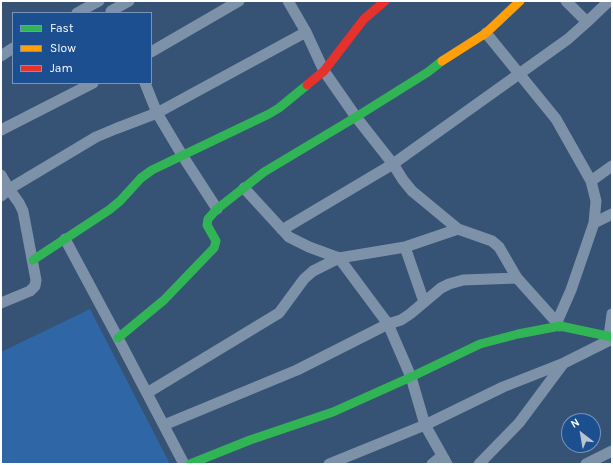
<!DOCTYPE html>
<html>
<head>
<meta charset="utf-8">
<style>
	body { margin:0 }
	#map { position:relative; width:613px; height:465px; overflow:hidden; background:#365274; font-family:Karla,sans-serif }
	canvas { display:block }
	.frame { position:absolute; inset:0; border:2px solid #fff; pointer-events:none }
	.legend { position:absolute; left:12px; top:12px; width:140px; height:72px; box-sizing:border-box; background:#1b4f8f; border:1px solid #7695bc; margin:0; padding:5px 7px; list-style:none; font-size:12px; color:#fff }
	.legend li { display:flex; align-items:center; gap:8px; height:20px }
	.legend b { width:20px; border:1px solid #7695bc }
	.north { position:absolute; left:561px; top:413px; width:40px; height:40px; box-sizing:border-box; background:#1b4f8f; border:1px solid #7695bc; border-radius:50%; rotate:329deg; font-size:11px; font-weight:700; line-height:16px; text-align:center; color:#fff }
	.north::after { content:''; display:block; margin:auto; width:14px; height:18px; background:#b9c2ce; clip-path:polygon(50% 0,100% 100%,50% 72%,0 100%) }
</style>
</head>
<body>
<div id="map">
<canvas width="613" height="465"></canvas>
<div class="frame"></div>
<ul class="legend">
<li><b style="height:5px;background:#30b455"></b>Fast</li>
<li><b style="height:5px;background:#ff9f0a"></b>Slow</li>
<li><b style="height:5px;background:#e5322d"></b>Jam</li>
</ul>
<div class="north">N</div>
</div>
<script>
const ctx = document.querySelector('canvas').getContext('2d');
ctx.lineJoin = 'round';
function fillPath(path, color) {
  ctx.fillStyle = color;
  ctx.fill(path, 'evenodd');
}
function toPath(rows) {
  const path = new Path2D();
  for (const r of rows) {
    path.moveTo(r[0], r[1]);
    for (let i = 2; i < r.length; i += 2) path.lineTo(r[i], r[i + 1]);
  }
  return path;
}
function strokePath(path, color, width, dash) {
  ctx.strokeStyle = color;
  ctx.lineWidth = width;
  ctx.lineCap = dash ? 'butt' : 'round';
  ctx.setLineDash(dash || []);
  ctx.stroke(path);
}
const green = toPath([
	[90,309,170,464,1,464,1,352]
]);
const street = toPath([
	[288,1,306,32,324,71,356,117,393,164,403,180,412,191,458,229,492,241,499,247,517,278,560,326],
	[566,1,587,22],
	[111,11,129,1],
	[77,13,99,1],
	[486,33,556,119,591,181,596,201,594,223,571,290,557,322],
	[151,52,239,1],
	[1,56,13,48],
	[145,83,157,113,182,155,217,209],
	[1,130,93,83],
	[1,175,9,189,19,203,23,211,36,280,35,286,30,291,1,303],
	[591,181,612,166],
	[244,188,289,237,309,247,339,258,388,324,411,377,425,425,447,464],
	[1,196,9,189,96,137,115,129,157,113,306,32],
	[594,223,612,214],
	[282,230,393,164,568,39,587,22,609,1],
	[65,239,118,338,184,464],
	[405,247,424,302],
	[609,336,612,314],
	[147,393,279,313,304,279,313,271,339,258,405,247,458,229],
	[164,425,297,370,388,324,401,320,410,314,441,288,449,284,463,280,517,278],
	[329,464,425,425,503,387,564,363,612,339],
	[432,464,442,456],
	[479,464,519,423,563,364],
	[586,464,612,451]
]);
const fast = toPath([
	[33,260,109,210,120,201,141,178,152,170,269,114,279,108,307,85],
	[118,338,164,300,214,248,216,241,207,225,208,219,217,209,264,172,356,117,428,72,442,61],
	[190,464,250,440,333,412,411,377,480,344,518,334,560,326,612,337]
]);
const slow = toPath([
	[442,61,486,33,520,1]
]);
const jam = toPath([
	[307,85,324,71,364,19,385,1]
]);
fillPath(green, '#2f66a5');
strokePath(street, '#7d92a8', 11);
strokePath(fast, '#30b455', 9);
strokePath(slow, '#ff9f0a', 9);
strokePath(jam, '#e5322d', 9);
</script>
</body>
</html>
